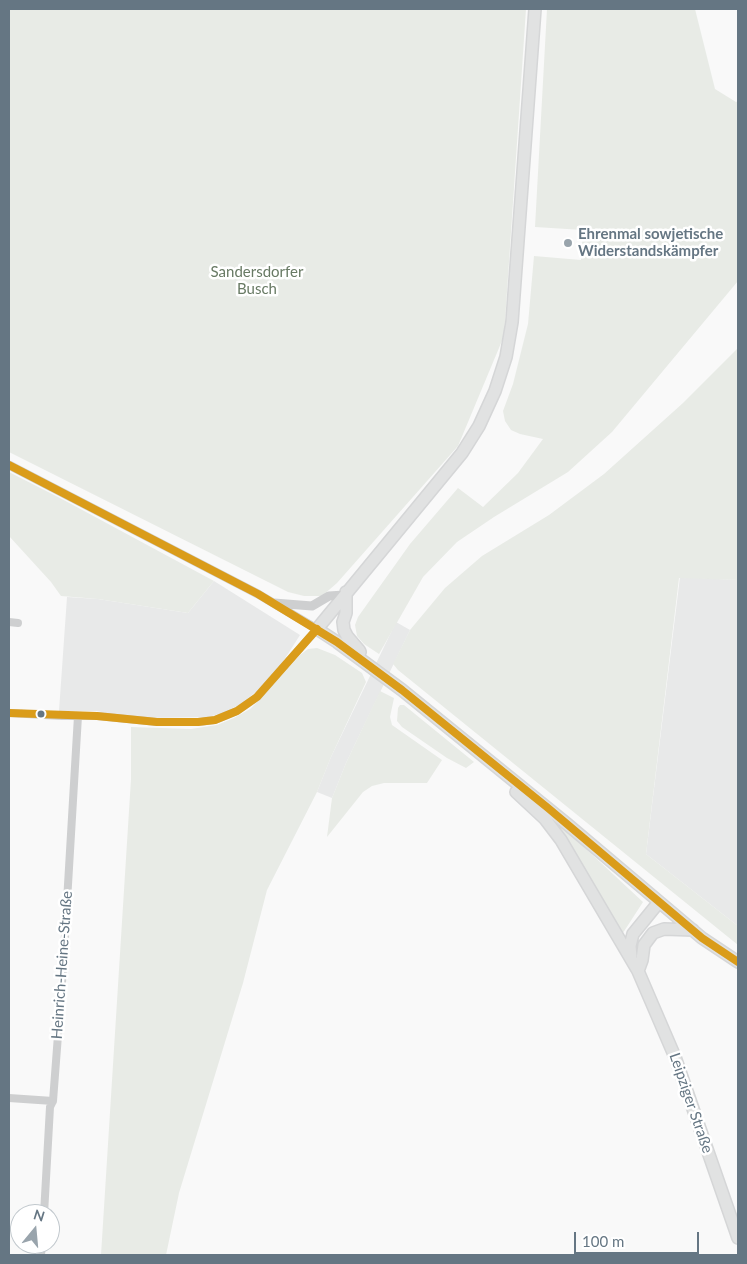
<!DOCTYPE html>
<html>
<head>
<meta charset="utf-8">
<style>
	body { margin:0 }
	#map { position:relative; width:747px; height:1264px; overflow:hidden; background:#f9f9f9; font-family:Lato,sans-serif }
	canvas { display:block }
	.frame { position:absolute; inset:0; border:10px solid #657683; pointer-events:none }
	.north { position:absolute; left:10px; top:1204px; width:50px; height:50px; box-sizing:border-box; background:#fff; border:1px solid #c1c8cd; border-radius:50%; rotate:17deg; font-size:14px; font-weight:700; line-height:20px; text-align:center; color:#657683 }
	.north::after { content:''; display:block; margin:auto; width:18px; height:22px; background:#99a4ac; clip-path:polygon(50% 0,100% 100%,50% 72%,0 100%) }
	.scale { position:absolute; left:574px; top:1232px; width:125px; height:22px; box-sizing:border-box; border:2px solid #657683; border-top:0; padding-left:6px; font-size:15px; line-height:18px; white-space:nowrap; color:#657683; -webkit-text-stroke:4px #fff; paint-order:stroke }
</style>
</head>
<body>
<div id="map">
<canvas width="747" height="1264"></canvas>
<div class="frame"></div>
<div class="north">N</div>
<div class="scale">100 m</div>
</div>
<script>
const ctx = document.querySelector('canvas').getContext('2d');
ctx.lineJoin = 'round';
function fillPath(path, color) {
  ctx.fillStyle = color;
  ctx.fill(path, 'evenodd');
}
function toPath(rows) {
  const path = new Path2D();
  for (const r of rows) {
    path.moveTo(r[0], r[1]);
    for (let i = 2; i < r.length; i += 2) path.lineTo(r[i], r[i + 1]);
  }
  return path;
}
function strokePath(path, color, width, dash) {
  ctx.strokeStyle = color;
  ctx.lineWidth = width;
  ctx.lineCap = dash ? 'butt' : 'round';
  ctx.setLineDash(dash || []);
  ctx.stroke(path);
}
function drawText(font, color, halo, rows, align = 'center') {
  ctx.font = font + ' Lato,sans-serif';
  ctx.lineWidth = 5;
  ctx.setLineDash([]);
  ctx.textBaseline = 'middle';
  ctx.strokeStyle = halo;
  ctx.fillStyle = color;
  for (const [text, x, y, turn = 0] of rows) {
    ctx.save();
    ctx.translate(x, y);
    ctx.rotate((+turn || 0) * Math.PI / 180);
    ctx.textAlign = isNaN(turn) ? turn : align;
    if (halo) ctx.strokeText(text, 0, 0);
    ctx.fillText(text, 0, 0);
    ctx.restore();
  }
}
const built = toPath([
	[680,577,738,580,738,926,646,854],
	[214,581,300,635,279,668,257,691,241,704,223,713,208,717,142,718,123,717,97,711,59,711,67,597,98,599,188,613],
	[396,622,410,630,346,763,332,798,317,792,331,757]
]);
const green = toPath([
	[9,9,526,9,504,336,458,446,337,583,322,596,304,596,288,592,9,452],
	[547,9,695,9,715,89,736,102,738,101,738,281,612,432,568,472,494,517,457,542,423,577,379,654,364,644,357,636,355,625,358,617,410,544,458,488,483,507,518,473,543,439,520,434,511,430,505,421,503,411,513,384,528,324,534,256,581,260,583,230,535,227],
	[738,348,738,580,679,578,646,854,738,926,738,945,398,670,393,664,410,630,445,588,482,556,549,515,604,474,683,403],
	[9,472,60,498,214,581,188,613,98,599,61,596,51,582,9,536],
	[317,648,335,655,362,673,366,682,331,757,317,792,267,890,243,983,179,1193,166,1255,101,1255,131,779,131,727,191,729,217,725,234,718,250,709,260,699,300,655,308,649],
	[380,691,394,698,390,717,392,725,442,760,427,783,384,783,372,786,363,792,327,837,332,798,346,763],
	[400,705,404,705,474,762,466,768,447,758,402,727,397,721,398,708],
	[556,821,643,902,621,936,553,825]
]);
const minor = toPath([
	[9,622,18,623],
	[9,713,62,716,97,716,157,722,198,722,215,720,237,711,257,697,317,629],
	[9,1098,53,1101],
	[44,1214,50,1107,53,1101,63,969,78,716],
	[41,1255,42,1244]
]);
const tertiary = toPath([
	[9,465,258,594,317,629],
	[274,603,312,606,329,596,344,595]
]);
const primary = toPath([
	[535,9,512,322,506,357,495,391,479,426,462,453,317,629,337,642,402,690,567,824,702,938,738,962],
	[346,592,346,613,343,622,344,630,347,636,359,650,360,652],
	[516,792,545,819,561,840,638,971,675,1057,738,1238],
	[631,956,630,946,633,934,659,902],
	[638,971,642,960,644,945,653,933,664,929,693,930]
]);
const bus1 = toPath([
	[9,465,258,594,337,642,402,690,548,808,702,938,738,962],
	[9,713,97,716,157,722,198,722,215,720,237,711,257,697,317,629]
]);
const markers = [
	[568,243,5,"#99a4ac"],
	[41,714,4.5,"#657683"]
];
const poiNames = [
	["Ehrenmal sowjetische",578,234],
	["Widerstandskämpfer",578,251]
];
const parkNames = [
	["Sandersdorfer",257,272],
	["Busch",257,289]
];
const streetNames = [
	["Heinrich-Heine-Straße",62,965,-86],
	["Leipziger Straße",691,1103,71]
];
fillPath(built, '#e8e9e9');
fillPath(green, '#e8ebe6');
strokePath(primary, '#d5d6d7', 14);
strokePath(minor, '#cecfd0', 8);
strokePath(tertiary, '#cecfd0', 9);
strokePath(primary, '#e1e2e2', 11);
strokePath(bus1, '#da9c1a', 8);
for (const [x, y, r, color] of markers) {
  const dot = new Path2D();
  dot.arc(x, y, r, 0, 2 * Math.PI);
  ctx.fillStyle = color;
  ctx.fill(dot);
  strokePath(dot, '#fff', 2);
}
drawText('bold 15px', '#657683', '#fff', poiNames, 'left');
drawText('15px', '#687a64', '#fff', parkNames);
drawText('15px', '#657683', '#fff', streetNames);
</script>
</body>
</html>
